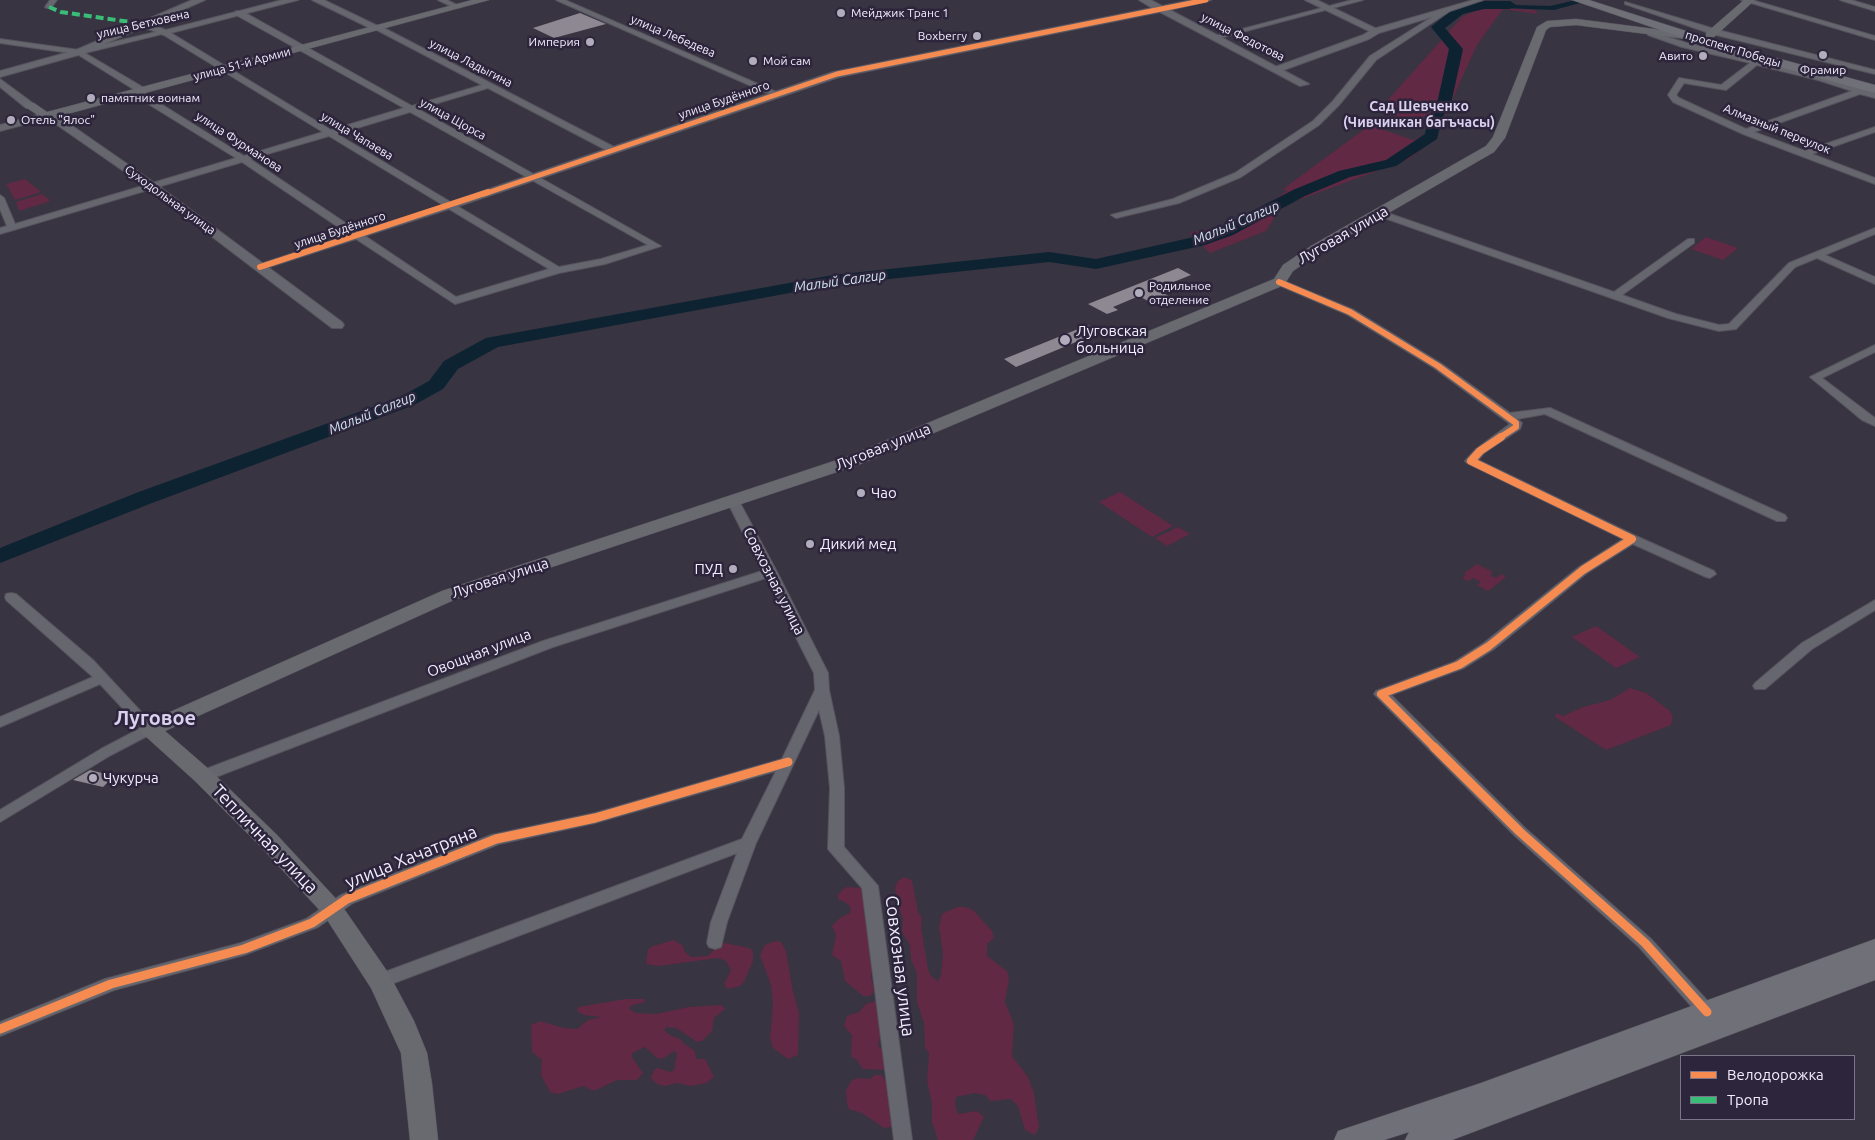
<!DOCTYPE html>
<html>
<head>
<meta charset="utf-8">
<style>
	body { margin:0 }
	#map { position:relative; width:1875px; height:1140px; overflow:hidden; background:#383441; font-family:Ubuntu,sans-serif }
	canvas { display:block }
	.legend { position:absolute; left:1680px; top:1055px; width:175px; height:65px; box-sizing:border-box; background:#2c253c; border:1px solid #7b758a; margin:0; padding:6px 9px; list-style:none; font-size:15px; color:#f2eefe }
	.legend li { display:flex; align-items:center; gap:10px; height:25px }
	.legend b { width:25px; border:1px solid #7b758a }
</style>
</head>
<body>
<div id="map">
<canvas width="1875" height="1140"></canvas>
<ul class="legend">
<li><b style="height:6px;background:#f68b52"></b>Велодорожка</li>
<li><b style="height:6px;background:#3abd76"></b>Тропа</li>
</ul>
</div>
<script>
const ctx = document.querySelector('canvas').getContext('2d');
ctx.lineJoin = 'round';
function fillPath(path, color) {
  ctx.fillStyle = color;
  ctx.fill(path, 'evenodd');
}
function toPath(rows) {
  const path = new Path2D();
  for (const r of rows) {
    path.moveTo(r[0], r[1]);
    for (let i = 2; i < r.length; i += 2) path.lineTo(r[i], r[i + 1]);
  }
  return path;
}
function strokePath(path, color, width, dash) {
  ctx.strokeStyle = color;
  ctx.lineWidth = width;
  ctx.lineCap = dash ? 'butt' : 'round';
  ctx.setLineDash(dash || []);
  ctx.stroke(path);
}
function drawText(font, color, halo, rows, align = 'center') {
  ctx.font = font + ' Ubuntu,sans-serif';
  ctx.lineWidth = 5;
  ctx.setLineDash([]);
  ctx.textBaseline = 'middle';
  ctx.strokeStyle = halo;
  ctx.fillStyle = color;
  for (const [text, x, y, turn = 0] of rows) {
    ctx.save();
    ctx.translate(x, y);
    ctx.rotate((+turn || 0) * Math.PI / 180);
    ctx.textAlign = isNaN(turn) ? turn : align;
    if (halo) ctx.strokeText(text, 0, 0);
    ctx.fillText(text, 0, 0);
    ctx.restore();
  }
}
const green = toPath([
	[1481,7,1535,10,1538,14,1503,9,1477,45,1435,138,1409,159,1282,206,1266,231,1210,253,1189,233,1241,222,1287,191,1283,189,1370,125,1413,140,1426,135,1429,128,1378,111,1462,17],
	[25,179,41,192,15,200,6,184],
	[42,194,50,200,48,202,19,211,16,202],
	[1706,237,1738,248,1723,260,1691,249],
	[1120,492,1173,526,1152,537,1099,502],
	[1178,527,1190,534,1167,546,1155,538],
	[1477,564,1493,572,1490,575,1496,578,1501,574,1506,577,1488,591,1477,585,1481,582,1473,578,1468,581,1462,578,1466,575,1464,573],
	[1596,626,1640,657,1616,668,1572,637],
	[1630,688,1646,693,1670,711,1673,716,1671,725,1606,750,1555,717,1557,713,1563,716,1583,707,1610,700],
	[904,877,912,880,918,912,922,918,921,927,928,969,931,976,938,981,941,975,943,954,939,927,942,914,957,907,965,907,973,910,992,931,994,938,987,944,987,956,1007,971,1009,979,1005,1002,1014,1024,1012,1056,1028,1077,1034,1093,1039,1127,1035,1135,1025,1130,1018,1106,1011,1099,991,1101,985,1095,975,1093,956,1097,955,1105,958,1114,977,1111,984,1117,973,1140,938,1140,932,1122,932,1104,927,1080,929,1054,925,1047,924,1023,917,1002,917,973,911,960,910,945,902,932,903,919,896,899,895,887,898,881],
	[846,887,864,888,874,956,871,976,874,992,870,996,863,996,845,981,841,961,832,955,836,935,832,926,840,918,850,913,851,909,848,904,838,899,838,894],
	[674,940,683,946,684,951,691,957,708,956,719,944,725,943,749,948,753,951,753,961,744,982,740,986,727,989,724,984,731,970,726,961,718,958,658,966,646,964,648,949,653,946],
	[775,941,781,942,786,951,793,992,799,1012,798,1055,788,1059,773,1048,770,1038,773,1005,771,985,760,955,765,945],
	[626,999,644,999,645,1001,642,1003,632,1005,629,1009,636,1013,656,1014,689,1007,721,1005,725,1009,714,1018,712,1031,702,1041,697,1042,676,1028,667,1027,664,1030,670,1035,682,1040,683,1043,695,1051,696,1059,705,1059,714,1077,706,1083,691,1086,677,1083,666,1086,657,1084,651,1078,654,1070,658,1068,670,1072,674,1070,677,1054,675,1051,662,1059,657,1058,645,1047,632,1053,632,1057,643,1073,637,1080,617,1080,596,1090,591,1090,583,1086,558,1094,550,1092,541,1075,542,1060,532,1052,531,1025,540,1021,564,1028,577,1029,588,1020,601,1017,584,1015,577,1011,578,1007],
	[879,1000,882,1029,878,1046,888,1054,891,1069,884,1070,863,1069,856,1059,851,1057,852,1035,844,1026,847,1016,859,1012,866,1004],
	[875,1075,882,1075,885,1080,896,1123,891,1127,884,1128,862,1113,849,1109,847,1103,846,1091,851,1081,857,1078,870,1079]
]);
const water = toPath([
	[1576,0,1591,0,1554,10,1481,7,1476,4,1550,6]
]);
const river = toPath([
	[1484,1,1510,1,1516,5,1510,9,1484,9,1463,14,1445,28,1463,49,1452,99,1442,119,1437,139,1396,166,1350,177,1305,196,1233,235,1205,245,1096,269,1049,262,833,285,498,347,458,369,443,389,414,405,152,503,0,563,0,548,136,493,400,397,429,381,444,361,486,338,833,275,1049,252,1096,259,1194,237,1221,227,1293,190,1339,171,1386,160,1425,134,1428,119,1438,99,1449,49,1431,27,1454,8,1484,1]
]);
const building = toPath([
	[580,13,606,24,554,38,533,28],
	[1178,268,1191,275,1156,289,1172,298,1155,305,1139,296,1113,307,1118,310,1107,314,1088,304],
	[1088,325,1100,332,1016,367,1004,359],
	[90,770,114,776,103,787,73,780]
]);
const minor = toPath([
	[50,0,57,0,51,8,47,8,45,7,50,0],
	[438,0,447,0,461,7,455,8,438,0],
	[556,0,565,0,781,94,774,96,556,0],
	[1352,0,1363,0,1216,39,1212,37,1352,0],
	[1473,0,1483,0,1450,11,1376,60,1339,105,1319,125,1241,177,1179,203,1116,218,1111,215,1173,199,1235,173,1313,121,1333,101,1370,56,1432,17,1379,33,1369,39,1281,71,1275,71,1275,67,1363,35,1373,29,1473,0],
	[1741,0,1752,0,1875,36,1875,40,1741,0],
	[1840,0,1851,0,1875,7,1875,11,1840,0],
	[1625,2,1718,30,1875,70,1875,74,1712,34,1625,4,1625,2],
	[236,11,242,11,412,106,482,85,373,28,380,26,616,148,616,152,610,152,488,88,418,109,661,246,605,264,559,273,455,304,356,239,260,270,255,267,257,265,350,235,242,162,0,234,0,228,7,226,0,209,0,195,4,198,15,224,236,158,137,97,138,92,77,54,0,43,0,39,79,50,156,32,141,26,140,24,144,22,166,30,331,130,404,108,236,15,236,11],
	[162,34,323,132,244,156,145,94,146,89,85,53,162,34],
	[410,112,648,245,601,259,559,267,337,134,410,112],
	[329,136,443,205,359,232,250,159,329,136],
	[449,209,549,269,456,297,365,236,449,209],
	[1648,31,1687,43,1824,76,1875,93,1875,98,1860,94,1754,132,1805,151,1875,127,1875,132,1812,154,1875,178,1875,184,1743,134,1673,102,1668,95,1679,78,1721,85,1750,63,1682,47,1648,35,1648,31],
	[1757,65,1818,80,1852,91,1746,129,1679,98,1676,95,1684,83,1726,90,1757,65],
	[1379,210,1614,292,1688,239,1694,239,1694,243,1622,295,1676,314,1719,325,1729,324,1789,263,1875,228,1875,234,1825,255,1875,277,1875,284,1817,258,1795,267,1736,329,1719,331,1668,318,1376,215,1374,213,1379,210],
	[1279,279,1354,310,1442,364,1510,413,1550,408,1785,515,1787,518,1785,521,1777,521,1545,414,1517,419,1522,423,1520,429,1484,453,1478,460,1636,536,1714,571,1716,574,1710,578,1706,577,1633,544,1587,573,1494,649,1464,668,1391,695,1525,828,1651,939,1713,1007,1715,1012,1713,1017,1707,1019,1701,1017,1639,947,1515,836,1374,694,1376,691,1454,662,1484,643,1579,567,1623,539,1467,463,1465,461,1476,449,1510,424,1434,368,1346,314,1276,284,1276,280,1279,279],
	[1875,345,1875,352,1822,378,1875,418,1875,426,1862,420,1810,377,1875,345],
	[733,497,739,501,777,572,828,673,829,690,839,736,844,788,844,847,878,886,912,1140,894,1140,862,888,828,849,830,788,825,736,819,710,756,843,727,922,721,947,715,949,709,947,707,943,711,922,737,853,386,986,380,988,374,986,372,981,374,976,742,839,776,771,595,823,499,844,353,903,318,927,244,955,114,990,0,1036,0,1022,105,979,241,943,306,919,341,895,491,835,595,813,782,759,815,690,814,673,766,578,553,647,208,780,203,781,198,780,196,776,198,772,543,641,762,571,727,501,733,497],
	[11,593,16,594,93,660,157,729,155,732,111,755,0,822,0,810,101,749,141,728,100,684,0,727,0,717,93,677,6,600,5,597,6,594,11,593],
	[1875,600,1875,610,1812,649,1765,689,1755,689,1753,686,1755,683,1802,643,1875,600]
]);
const tertiary = toPath([
	[192,0,205,0,82,54,0,77,0,71,76,50,192,0],
	[282,0,298,0,163,35,158,32,282,0],
	[312,0,324,0,382,28,374,30,312,0],
	[1139,0,1151,0,1162,6,1192,0,1211,0,1170,10,1309,84,1300,86,1160,12,839,77,453,208,445,208,443,206,445,204,833,72,1152,8,1139,0],
	[1305,0,1317,0,1381,31,1373,33,1305,0],
	[0,79,34,104,34,108,26,108,0,87,0,79],
	[45,113,58,116,156,184,342,322,344,325,342,328,332,328,148,188,50,120,45,119,0,131,0,125,45,113]
]);
const secondary = toPath([
	[472,0,489,0,45,120,24,106,26,103,34,103,47,112,472,0],
	[1744,0,1755,0,1714,37,1706,37,1706,33,1744,0],
	[1576,19,1686,33,1692,36,1686,39,1576,25,1550,27,1546,30,1505,138,1494,152,1321,252,1293,271,1284,285,858,465,456,599,165,731,211,771,277,835,340,903,389,974,414,1021,427,1053,432,1084,438,1140,410,1140,401,1053,371,988,324,915,261,847,195,781,143,734,139,729,143,724,442,591,846,457,1274,279,1283,265,1311,246,1486,146,1493,137,1537,27,1547,21,1576,19]
]);
const primary = toPath([
	[1572,0,1589,0,1733,46,1875,85,1875,93,1725,52,1572,0],
	[1875,939,1875,980,1452,1140,1405,1140,1409,1132,1384,1140,1334,1140,1338,1131,1481,1083,1875,939]
]);
const quiet = toPath([
	[49,7,61,12,144,24]
]);
const cyclewayFar3 = toPath([
	[484,194,837,74,1206,0]
]);
const cyclewayFar2 = toPath([
	[260,267,488,192],
	[1279,282,1350,312,1438,366,1516,423,1516,427,1499,438]
]);
const cyclewayFar1 = toPath([
	[1435,748,1381,694,1459,665,1489,646,1583,570,1632,539,1471,461,1480,451,1501,437]
]);
const cycleway = toPath([
	[1434,747,1520,832,1645,943,1707,1012],
	[0,1029,111,984,244,949,312,923,347,899,496,839,595,818,788,762]
]);
const markers = [
	[841,13,5,"#b1adbc"],
	[977,36,5,"#b1adbc"],
	[590,42,5,"#b1adbc"],
	[1823,55,5,"#b1adbc"],
	[1703,56,5,"#b1adbc"],
	[753,61,5,"#b1adbc"],
	[91,98,5,"#b1adbc"],
	[11,120,5,"#b1adbc"],
	[1139,293,5,"#b1adbc"],
	[1065,340,6,"#b1adbc"],
	[861,493,5,"#b1adbc"],
	[810,544,5,"#b1adbc"],
	[733,569,5,"#b1adbc"],
	[93,778,5,"#b1adbc"]
];
const farPoinames = [
	["Мейджик Транс 1",851,13],
	["Boxberry",967,36,"right"],
	["Империя",580,42,"right"],
	["Авито",1693,56,"right"],
	["Мой сам",763,61],
	["Фрамир",1823,70,"center"],
	["памятник воинам",101,98],
	["Отель \"Ялос\"",21,120],
	["Родильное",1149,286],
	["отделение",1149,300]
];
const farStreetnames = [
	["улица Бетховена",143,24,-13],
	["улица Лебедева",673,36,23],
	["улица Федотова",1243,37,27],
	["проспект Победы",1733,49,17],
	["улица Ладыгина",471,63,27],
	["улица 51-й Армии",242,64,-15],
	["улица Будённого",724,100,-19],
	["улица Щорса",453,119,29],
	["Алмазный переулок",1777,129,22],
	["улица Чапаева",357,136,31],
	["улица Фурманова",239,142,33],
	["Суходольная улица",170,200,36],
	["улица Будённого",340,230,-18]
];
const farNeighbourhoodnames = [
	["Сад Шевченко",1419,106],
	["(Чивчинкан багъчасы)",1419,122]
];
const farWaternames = [
	["Малый Салгир",1236,223,-23],
	["Малый Салгир",840,281,-8],
	["Малый Салгир",372,413,-22]
];
const streetNames = [
	["Луговая улица",1343,235,-30],
	["Луговая улица",883,447,-22],
	["Луговая улица",500,578,-18],
	["Совхозная улица",774,581,63],
	["Овощная улица",479,653,-21]
];
const poiNames = [
	["Луговская",1076,331],
	["больница",1076,348],
	["Чао",871,493],
	["Дикий мед",820,544],
	["ПУД",723,569,"right"],
	["Чукурча",103,778]
];
const nearStreetnames = [
	["Тепличная улица",265,839,46],
	["улица Хачатряна",411,857,-22],
	["Совхозная улица",900,966,83]
];
const districtNames = [
	["Луговое",155,718]
];
fillPath(green, '#612943');
fillPath(water, '#0d2332');
fillPath(river, '#0d2332');
fillPath(building, '#8e8892');
strokePath(minor, '#57535e', 2);
strokePath(tertiary, '#57535e', 2);
strokePath(secondary, '#57535e', 1);
strokePath(primary, '#57535e', 1);
fillPath(minor, '#66676e');
fillPath(tertiary, '#66676e');
fillPath(secondary, '#696a70');
fillPath(primary, '#707178');
strokePath(quiet, '#3abd76', 4, [8, 4]);
strokePath(cyclewayFar3, '#f68b52', 5);
strokePath(cyclewayFar2, '#f68b52', 6);
strokePath(cyclewayFar1, '#f68b52', 8);
strokePath(cycleway, '#f68b52', 9);
for (const [x, y, r, color] of markers) {
  const dot = new Path2D();
  dot.arc(x, y, r, 0, 2 * Math.PI);
  ctx.fillStyle = color;
  ctx.fill(dot);
  strokePath(dot, '#2c253c', 2);
}
drawText('12px', '#f2eefe', '#2c253c', farPoinames, 'left');
drawText('12px', '#f2eefe', '#2c253c', farStreetnames);
drawText('bold 14px', '#dad1f0', '#2c253c', farNeighbourhoodnames);
drawText('italic 14px', '#cfe2ef', '#2c253c', farWaternames);
drawText('15px', '#f2eefe', '#2c253c', streetNames);
drawText('15px', '#f2eefe', '#2c253c', poiNames, 'left');
drawText('18px', '#f2eefe', '#2c253c', nearStreetnames);
drawText('bold 20px', '#dad1f0', '#2c253c', districtNames);
</script>
</body>
</html>
